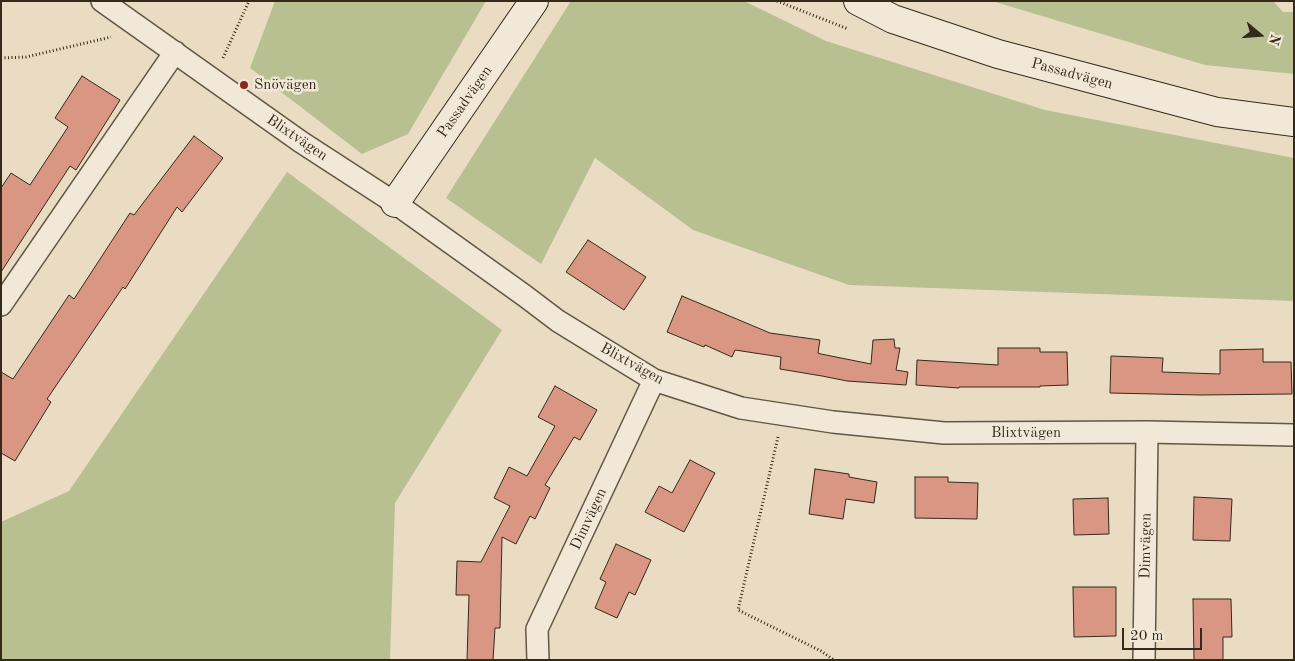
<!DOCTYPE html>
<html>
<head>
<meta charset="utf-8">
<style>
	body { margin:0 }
	#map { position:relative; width:1295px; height:661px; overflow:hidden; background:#e9dcc2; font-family:"Old Standard TT",serif }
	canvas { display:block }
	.frame { position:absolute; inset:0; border:2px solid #352a1a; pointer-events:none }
	.north { position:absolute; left:1235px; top:10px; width:50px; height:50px; -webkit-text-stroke:4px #f1e8d7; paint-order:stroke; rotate:108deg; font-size:14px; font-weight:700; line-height:20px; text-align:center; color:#352a1a }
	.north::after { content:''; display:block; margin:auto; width:18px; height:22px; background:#352a1a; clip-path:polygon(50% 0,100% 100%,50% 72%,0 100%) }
	.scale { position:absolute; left:1122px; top:628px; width:80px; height:22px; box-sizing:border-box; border:2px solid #352a1a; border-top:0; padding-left:6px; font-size:15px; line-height:18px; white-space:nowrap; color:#352a1a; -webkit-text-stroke:4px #f1e8d7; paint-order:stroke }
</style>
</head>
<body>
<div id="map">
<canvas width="1295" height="661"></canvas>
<div class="frame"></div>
<div class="north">N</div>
<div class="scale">20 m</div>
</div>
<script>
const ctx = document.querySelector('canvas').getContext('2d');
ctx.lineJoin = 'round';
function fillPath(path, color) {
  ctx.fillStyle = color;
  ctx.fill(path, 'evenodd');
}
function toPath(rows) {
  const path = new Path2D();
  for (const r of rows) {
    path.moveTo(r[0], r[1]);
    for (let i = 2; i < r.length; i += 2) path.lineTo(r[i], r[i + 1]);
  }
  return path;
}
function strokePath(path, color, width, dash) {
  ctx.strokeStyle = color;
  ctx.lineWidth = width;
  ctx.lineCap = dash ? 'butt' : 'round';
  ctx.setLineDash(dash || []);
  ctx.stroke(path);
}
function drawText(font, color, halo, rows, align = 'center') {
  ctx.font = font + ' "Old Standard TT",serif';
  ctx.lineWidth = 5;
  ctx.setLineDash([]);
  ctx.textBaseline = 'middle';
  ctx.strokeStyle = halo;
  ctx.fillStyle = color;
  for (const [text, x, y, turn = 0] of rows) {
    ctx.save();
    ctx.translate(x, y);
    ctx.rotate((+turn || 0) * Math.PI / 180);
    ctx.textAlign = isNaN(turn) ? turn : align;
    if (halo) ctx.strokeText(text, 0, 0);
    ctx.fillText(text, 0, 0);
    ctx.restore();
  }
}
const green = toPath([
	[275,1,486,1,408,134,362,154,250,68],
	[571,1,744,1,826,41,1045,110,1294,158,1294,301,849,285,693,230,595,158,541,264,446,198],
	[992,1,1273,1,1283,12,1294,12,1294,74,1205,65],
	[287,172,502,330,395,503,390,660,1,660,1,522,69,491]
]);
const building = toPath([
	[82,76,120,100,76,170,70,166,1,272,1,188,11,173,30,185,68,127,55,118,82,76],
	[194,136,223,158,182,212,177,207,125,289,123,287,47,399,51,402,15,461,1,453,1,372,13,379,69,295,74,299,130,213,134,215,194,136],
	[588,240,646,277,624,310,566,272,588,240],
	[682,296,770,333,820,340,818,353,821,354,871,364,873,340,894,339,895,348,900,348,896,370,908,372,906,385,847,381,822,376,780,369,781,357,735,350,732,357,705,345,704,347,667,332,682,296],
	[998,348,1040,348,1040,352,1067,352,1068,385,1040,386,1040,387,959,387,959,388,916,385,917,360,998,365,998,348],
	[1263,349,1263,362,1291,362,1292,394,1201,395,1110,393,1111,356,1163,358,1162,372,1220,374,1220,350,1263,349],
	[555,386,597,410,580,440,574,437,545,485,550,488,535,519,530,516,516,544,502,537,500,628,495,628,493,660,467,660,469,595,456,595,457,561,481,562,510,506,494,498,509,467,527,476,555,426,538,417,555,386],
	[690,460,715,473,684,532,645,512,659,486,672,493,690,460],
	[815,469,849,474,849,477,877,482,874,503,846,499,843,519,809,514,815,469],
	[915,477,948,477,948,482,978,483,977,519,915,518,915,477],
	[1194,497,1232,499,1230,541,1193,540,1194,497],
	[1108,498,1109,534,1074,535,1073,499,1108,498],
	[616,544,651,560,635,595,629,592,617,618,595,608,606,582,600,579,616,544],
	[1073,587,1116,587,1116,636,1074,637,1073,587],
	[1193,599,1231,599,1232,637,1223,637,1223,660,1194,660,1193,599]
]);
const path = toPath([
	[777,1,848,29],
	[1,58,26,57,111,37],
	[223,58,249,1],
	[778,437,738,610,821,651,834,660]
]);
const street = toPath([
	[102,1,301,142,395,203,525,296,558,321,654,380,741,408,833,422,944,433,1147,432,1294,435],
	[1,305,175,52],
	[538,660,537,629,654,380],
	[1144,660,1147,432]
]);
const secondary = toPath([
	[858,1,893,19,998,54,1217,112,1294,122],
	[395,203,534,1]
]);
const markers = [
	[244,85,5,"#8f2418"]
];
const streetNames = [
	["Passadvägen",1072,74,15],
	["Passadvägen",465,102,-55],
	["Blixtvägen",297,138,34],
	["Blixtvägen",632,364,29],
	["Blixtvägen",1026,433],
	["Dimvägen",589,519,-65],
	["Dimvägen",1146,546,-89]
];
const poiNames = [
	["Snövägen",254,85]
];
fillPath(green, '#b8c092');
fillPath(building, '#d99682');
strokePath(building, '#352a1a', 1);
strokePath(street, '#625644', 24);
strokePath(secondary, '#352a1a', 30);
strokePath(path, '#352a1a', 3, [1, 2.5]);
strokePath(street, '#f1e8d7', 21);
strokePath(secondary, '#f1e8d7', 28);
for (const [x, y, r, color] of markers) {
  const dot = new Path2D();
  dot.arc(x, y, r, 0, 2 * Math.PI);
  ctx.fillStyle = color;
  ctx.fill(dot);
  strokePath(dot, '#f1e8d7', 2);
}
drawText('15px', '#352a1a', '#f1e8d7', streetNames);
drawText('15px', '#352a1a', '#f1e8d7', poiNames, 'left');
</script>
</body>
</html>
